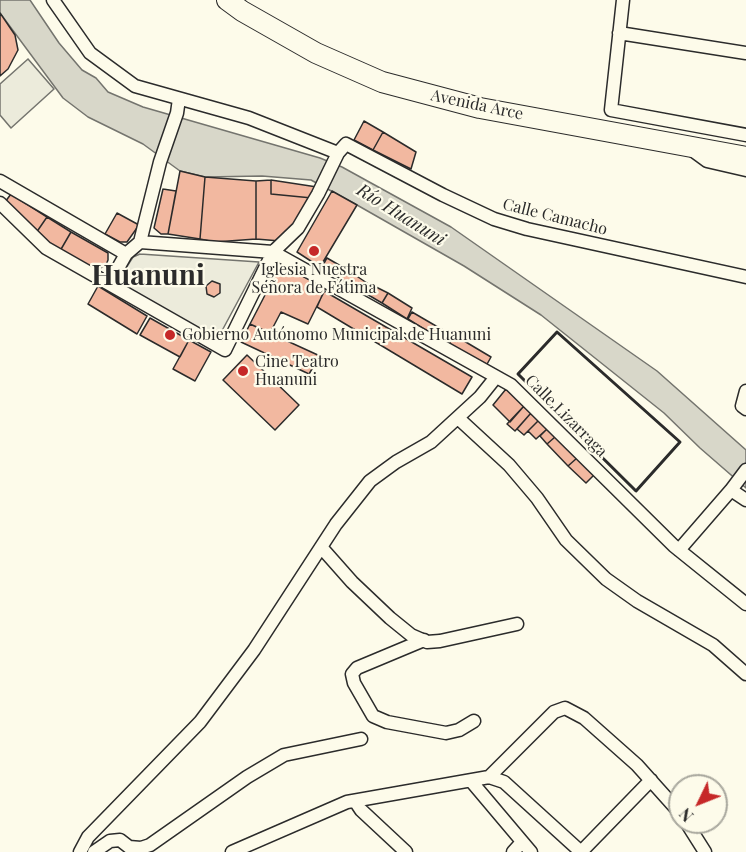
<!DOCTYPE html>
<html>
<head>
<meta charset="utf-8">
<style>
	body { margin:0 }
	#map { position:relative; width:746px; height:852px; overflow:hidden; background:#fdfbea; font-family:"Playfair Display",serif }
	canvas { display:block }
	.north { position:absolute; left:668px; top:774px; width:60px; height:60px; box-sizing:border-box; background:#fdfbea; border:2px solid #a9a89e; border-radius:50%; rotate:227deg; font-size:16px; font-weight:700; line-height:24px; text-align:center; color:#2b2b2b }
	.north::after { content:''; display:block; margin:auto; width:21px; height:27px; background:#c62828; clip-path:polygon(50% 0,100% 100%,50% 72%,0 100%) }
</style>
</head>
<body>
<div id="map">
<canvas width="746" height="852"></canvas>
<div class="north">N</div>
</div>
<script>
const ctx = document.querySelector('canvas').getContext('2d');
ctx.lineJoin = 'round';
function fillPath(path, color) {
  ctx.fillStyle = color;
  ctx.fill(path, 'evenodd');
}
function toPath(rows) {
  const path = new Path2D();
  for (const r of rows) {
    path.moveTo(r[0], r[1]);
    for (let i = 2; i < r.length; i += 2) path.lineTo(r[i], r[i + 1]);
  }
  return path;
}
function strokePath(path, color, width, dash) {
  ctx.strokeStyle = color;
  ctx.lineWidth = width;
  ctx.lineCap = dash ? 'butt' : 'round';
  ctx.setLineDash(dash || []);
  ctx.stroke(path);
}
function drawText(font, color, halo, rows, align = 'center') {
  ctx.font = font + ' "Playfair Display",serif';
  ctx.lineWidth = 4.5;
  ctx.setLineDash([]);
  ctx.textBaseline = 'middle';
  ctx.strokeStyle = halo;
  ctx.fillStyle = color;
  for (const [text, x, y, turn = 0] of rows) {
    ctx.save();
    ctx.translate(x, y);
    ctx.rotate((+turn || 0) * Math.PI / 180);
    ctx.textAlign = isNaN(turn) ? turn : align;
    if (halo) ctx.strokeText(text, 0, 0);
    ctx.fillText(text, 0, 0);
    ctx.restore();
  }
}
const green = toPath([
	[28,59,54,89,11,128,0,115,0,84,28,59],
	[140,254,259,262,217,340,117,282,133,257,140,254]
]);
const water = toPath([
	[0,0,30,0,59,43,82,70,96,78,108,92,143,107,320,158,342,167,451,227,657,371,746,450,746,488,700,448,664,413,541,315,464,266,357,205,311,180,262,176,205,177,180,171,143,144,88,117,63,98,0,13,0,0]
]);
const building = toPath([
	[0,13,15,35,18,50,8,69,0,76,0,13],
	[364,121,383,132,373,150,354,140,364,121],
	[383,132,416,152,411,169,373,150,383,132],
	[180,171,205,177,200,239,168,234,180,171],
	[205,177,256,181,256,239,215,242,200,239,205,177],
	[271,180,271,194,312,198,299,222,280,241,256,239,256,181,271,180],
	[271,180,317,187,312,198,271,194,271,180],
	[163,189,176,191,168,234,161,234,154,228,163,189],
	[332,191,357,205,320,267,297,252,332,191],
	[11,194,47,217,36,233,5,202,11,194],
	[117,213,139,225,127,242,120,242,105,234,117,213],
	[47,217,71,232,60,251,36,233,47,217],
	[71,232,108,253,108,260,106,265,96,270,60,251,71,232],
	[327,258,346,269,341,279,322,267,327,258],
	[286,267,326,288,308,324,281,312,270,333,250,324,278,270,286,267],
	[346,269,367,283,362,291,341,279,346,269],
	[212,281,220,284,220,293,214,297,207,294,206,286,212,281],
	[370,284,388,293,382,303,365,293,370,284],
	[98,286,147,316,137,334,88,304,98,286],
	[324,291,472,377,462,394,317,307,324,291],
	[388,293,412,308,407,319,382,303,388,293],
	[412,312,448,333,443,341,408,319,412,312],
	[150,318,189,340,180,357,140,335,150,318],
	[250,324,320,356,309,374,241,342,250,324],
	[454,335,491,357,486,366,449,344,454,335],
	[189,340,211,352,195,381,173,369,189,340],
	[247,355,299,405,275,430,223,380,247,355],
	[506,389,524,406,510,422,493,405,506,389],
	[524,406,531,413,515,431,507,424,524,406],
	[531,413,539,420,524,435,517,429,531,413],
	[539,420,547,429,536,439,528,431,539,420],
	[547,429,555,437,547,444,540,436,547,429],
	[555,437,577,458,568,466,547,444,555,437],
	[577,458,594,475,586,483,568,466,577,458]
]);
const minor = toPath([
	[53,0,90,53,135,86,249,118,338,153],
	[623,0,611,110,746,135],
	[619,33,746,53],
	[692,150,707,161,746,170],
	[0,181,126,254],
	[0,203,46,248,225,350,273,252,298,228,318,194,338,153,346,144,443,195,494,219,527,229,746,277],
	[140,242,160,162,177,113,179,99],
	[109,284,126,254,140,242,273,252,511,385,674,546,746,604],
	[746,391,742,406,746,409],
	[458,418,509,465,537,498,566,540,606,579,637,601,713,645,746,674],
	[746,470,731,490,746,500],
	[321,547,352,582,390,618,411,635,427,642,440,641,517,624],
	[679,550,731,490],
	[424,640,357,668,352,674,354,683,373,716,387,722,446,733,459,730,474,721],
	[489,777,554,712,565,708,584,718,637,765,680,813],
	[471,781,531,852],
	[355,801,361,810,406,852],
	[686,822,705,852],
	[80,852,88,837,200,722,254,650,336,524,370,481,396,462,431,442,480,397,496,377],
	[94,852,110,841,120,840,129,847,141,848,150,845,247,777,284,755,361,739],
	[232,852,347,802,489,777,504,782,581,852],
	[513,852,522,842],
	[581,852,651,780]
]);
const primary = toPath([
	[227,0,242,11,316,53,382,82,480,108,746,157]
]);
const wall = toPath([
	[557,332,680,442,636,491,518,374,557,332]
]);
const markers = [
	[314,251,6,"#c62828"],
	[170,335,6,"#c62828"],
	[243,371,6,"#c62828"]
];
const streetNames = [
	["Avenida Arce",477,105,12],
	["Calle Camacho",555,217,14],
	["Calle Lizarraga",566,416,45]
];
const poiNames = [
	["Iglesia Nuestra",314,270,"center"],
	["Señora de Fátima",314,288,"center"],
	["Gobierno Autónomo Municipal de Huanuni",182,335],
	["Cine Teatro",255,362],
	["Huanuni",255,380]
];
const waterNames = [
	["Río Huanuni",401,215,32]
];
const townNames = [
	["Huanuni",148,276]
];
fillPath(green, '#ecebdb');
strokePath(green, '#74746e', 1.5);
fillPath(water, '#d8d7c9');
strokePath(water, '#74746e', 1.5);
fillPath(building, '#f2b8a0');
strokePath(building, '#2b2b2b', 1.5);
strokePath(minor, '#2b2b2b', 15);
strokePath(primary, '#2b2b2b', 22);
strokePath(minor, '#fdfbea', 12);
strokePath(primary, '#fdfbea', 20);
strokePath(wall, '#2b2b2b', 3);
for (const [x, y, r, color] of markers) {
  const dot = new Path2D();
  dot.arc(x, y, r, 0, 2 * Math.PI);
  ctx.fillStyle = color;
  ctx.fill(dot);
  strokePath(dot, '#fdfbea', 2);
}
drawText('16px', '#2b2b2b', '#fdfbea', streetNames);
drawText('16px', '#2b2b2b', '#fdfbea', poiNames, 'left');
drawText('italic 18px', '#2b2b2b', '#fdfbea', waterNames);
drawText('bold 28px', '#2b2b2b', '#fdfbea', townNames);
</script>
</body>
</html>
